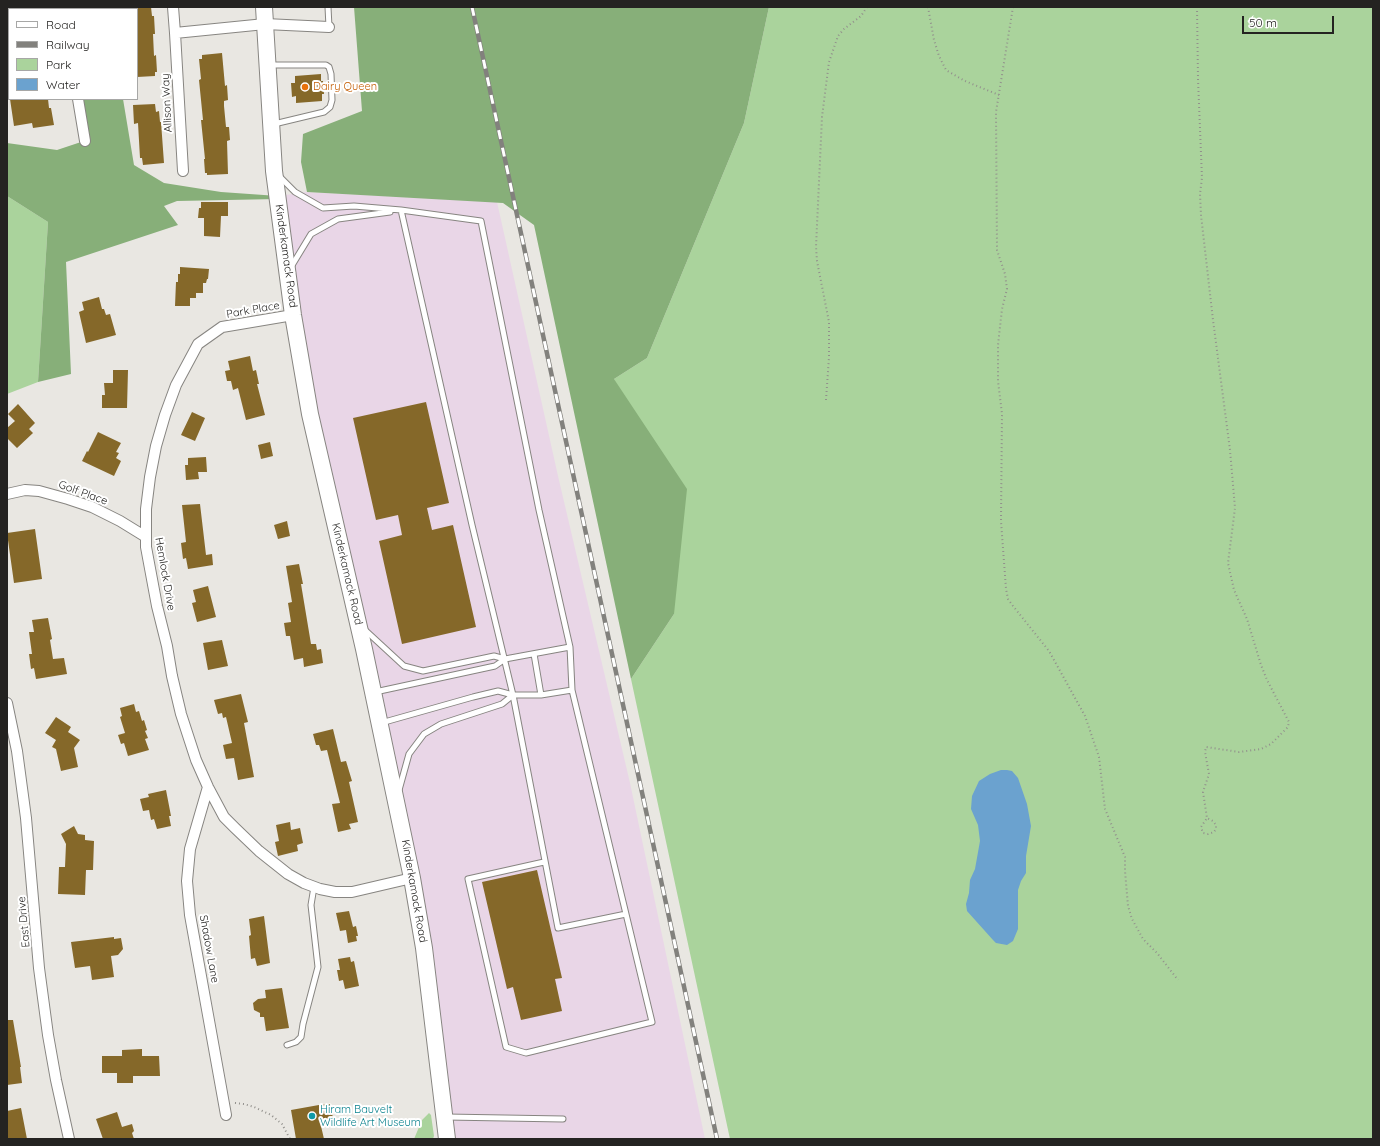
<!DOCTYPE html>
<html>
<head>
<meta charset="utf-8">
<style>
	body { margin:0 }
	#map { position:relative; width:1380px; height:1146px; overflow:hidden; background:#e9e7e2; font-family:Quicksand,sans-serif }
	canvas { display:block }
	.frame { position:absolute; inset:0; border:8px solid #242321; pointer-events:none }
	.legend { position:absolute; left:8px; top:8px; width:130px; height:92px; box-sizing:border-box; background:#fff; border:1px solid #a7a7a6; margin:0; padding:5px 7px; list-style:none; font-size:12px; color:#242321 }
	.legend li { display:flex; align-items:center; gap:8px; height:20px }
	.legend b { width:20px; border:1px solid #a7a7a6 }
	.scale { position:absolute; left:1242px; top:16px; width:92px; height:18px; box-sizing:border-box; border:2px solid #242321; border-top:0; padding-left:5px; font-size:12px; line-height:14px; white-space:nowrap; color:#242321; -webkit-text-stroke:3px #fff; paint-order:stroke }
</style>
</head>
<body>
<div id="map">
<canvas width="1380" height="1146"></canvas>
<div class="frame"></div>
<ul class="legend">
<li><b style="height:5px;background:#fff"></b>Road</li>
<li><b style="height:5px;background:#82817d"></b>Railway</li>
<li><b style="height:11px;background:#aad39c"></b>Park</li>
<li><b style="height:11px;background:#6ba2cf"></b>Water</li>
</ul>
<div class="scale">50 m</div>
</div>
<script>
const ctx = document.querySelector('canvas').getContext('2d');
ctx.lineJoin = 'round';
function fillPath(path, color) {
  ctx.fillStyle = color;
  ctx.fill(path, 'evenodd');
}
function toPath(rows) {
  const path = new Path2D();
  for (const r of rows) {
    path.moveTo(r[0], r[1]);
    for (let i = 2; i < r.length; i += 2) path.lineTo(r[i], r[i + 1]);
  }
  return path;
}
function strokePath(path, color, width, dash) {
  ctx.strokeStyle = color;
  ctx.lineWidth = width;
  ctx.lineCap = dash ? 'butt' : 'round';
  ctx.setLineDash(dash || []);
  ctx.stroke(path);
}
function drawText(font, color, halo, rows, align = 'center') {
  ctx.font = font + ' Quicksand,sans-serif';
  ctx.lineWidth = 4;
  ctx.setLineDash([]);
  ctx.textBaseline = 'middle';
  ctx.strokeStyle = halo;
  ctx.fillStyle = color;
  for (const [text, x, y, turn = 0] of rows) {
    ctx.save();
    ctx.translate(x, y);
    ctx.rotate((+turn || 0) * Math.PI / 180);
    ctx.textAlign = isNaN(turn) ? turn : align;
    if (halo) ctx.strokeText(text, 0, 0);
    ctx.fillText(text, 0, 0);
    ctx.restore();
  }
}
const commercial = toPath([
	[307,192,497,202,558,476,630,783,705,1139,447,1139,424,948,310,414,278,196]
]);
const green = toPath([
	[769,7,1373,7,1373,1139,730,1139,631,679,674,614,614,379,647,358,744,123],
	[7,196,48,222,38,382,7,394],
	[429,1113,431,1115,434,1136,433,1139,414,1139,422,1120]
]);
const forest = toPath([
	[354,7,769,7,744,123,647,358,614,379,687,489,674,614,631,679,534,225,503,203,307,192,301,162,303,134,362,111],
	[78,99,123,99,134,165,164,183,221,192,278,196,278,199,177,201,164,206,178,225,66,262,71,374,38,382,48,222,7,196,7,143,57,150,84,141]
]);
const water = toPath([
	[1001,770,1007,770,1012,771,1018,778,1027,804,1031,826,1026,856,1026,873,1021,881,1018,890,1018,929,1013,941,1007,945,996,943,993,940,967,911,966,904,969,893,970,880,975,869,980,841,978,825,971,809,972,796,979,781,990,774]
]);
const building = toPath([
	[137,7,151,7,152,16,154,16,155,34,153,34,154,56,156,55,157,72,155,72,155,76,137,77],
	[222,53,225,86,227,85,228,100,224,101,224,106,226,127,229,127,230,140,227,141,228,174,207,175,207,173,205,173,204,159,205,159,201,120,203,120,199,80,201,79,199,59,202,59,202,55],
	[321,74,321,81,323,81,324,94,322,94,322,101,296,103,296,96,292,97,291,83,295,83,295,76],
	[10,99,48,99,49,108,51,108,54,125,33,128,32,123,14,126],
	[155,104,156,112,159,111,160,122,161,122,164,163,143,165,142,158,140,158,138,123,134,124,133,105],
	[201,202,228,202,228,216,221,216,220,237,204,236,204,218,198,218,199,208,201,208],
	[180,267,209,269,208,279,207,279,206,283,203,283,203,293,196,293,196,298,190,298,190,306,175,306,176,282,178,282,178,274,180,274],
	[99,297,102,309,104,309,106,315,110,314,116,335,86,343,79,312,84,310,82,302],
	[250,356,253,371,256,370,259,384,257,384,265,415,246,420,238,388,233,390,231,381,227,381,225,371,230,370,228,361],
	[113,370,128,370,127,408,102,408,102,395,105,395,104,383,113,383],
	[426,402,449,503,427,508,432,530,453,525,476,627,402,644,379,541,402,535,398,515,376,520,353,418],
	[18,404,35,423,29,429,33,433,17,448,7,438,7,428,15,421,8,414],
	[192,412,205,418,195,441,181,435],
	[98,432,121,443,116,452,119,453,116,458,121,461,114,476,82,461,87,451,88,452],
	[270,442,273,456,261,459,258,445],
	[206,457,207,472,198,472,199,479,186,480,185,465,188,465,188,458],
	[200,504,206,555,212,554,213,565,188,569,186,558,183,559,181,543,186,542,182,505],
	[287,521,290,536,278,539,274,525],
	[35,529,42,579,14,583,7,533],
	[299,564,303,584,301,584,311,644,316,644,317,650,321,649,323,663,304,667,303,658,294,660,290,636,286,636,284,623,291,622,288,603,292,602,286,566],
	[208,586,216,617,197,622,192,603,196,602,193,590],
	[48,618,52,639,50,640,53,659,64,658,67,674,36,679,34,668,31,669,29,654,32,654,29,632,34,632,32,620],
	[222,640,228,666,208,670,203,643],
	[241,694,248,722,244,723,254,777,238,780,234,758,226,759,223,745,232,743,226,717,223,718,222,713,218,714,214,700],
	[134,704,136,712,139,711,142,721,144,720,147,730,145,731,148,738,145,739,149,750,128,756,124,743,121,744,118,735,125,733,120,717,122,716,120,708],
	[56,717,71,727,68,732,80,740,74,748,78,767,61,771,56,749,52,747,56,740,45,733],
	[333,729,341,762,346,761,352,781,349,782,358,822,349,824,351,829,338,832,332,804,340,803,327,750,321,751,319,745,316,745,313,734],
	[166,790,171,816,169,816,171,826,157,829,154,819,151,820,149,810,143,811,140,799,149,797,148,794],
	[290,822,291,830,300,828,303,843,297,845,298,851,278,856,275,842,279,841,276,825],
	[74,826,78,834,85,835,85,840,94,841,93,870,86,870,85,895,58,894,59,867,65,867,66,844,61,834],
	[537,870,562,978,555,979,562,1011,521,1020,513,987,507,989,482,882],
	[349,911,353,927,356,926,358,936,356,936,357,941,348,943,346,930,340,931,336,913],
	[264,916,270,963,257,966,255,958,251,959,249,936,251,935,249,919],
	[114,937,114,939,121,938,123,949,118,955,111,956,114,977,92,980,90,966,75,968,71,942],
	[350,957,351,962,354,961,359,986,345,989,343,980,339,981,337,970,340,970,338,959],
	[282,988,289,1028,266,1031,264,1017,260,1017,260,1013,254,1010,253,1003,258,999,266,998,265,990],
	[7,1020,13,1020,21,1067,20,1067,22,1083,7,1085],
	[142,1049,142,1056,159,1056,160,1076,133,1076,133,1083,117,1083,117,1073,102,1073,102,1056,122,1056,122,1050],
	[330,1103,334,1123,321,1126,324,1139,296,1139,291,1110],
	[21,1108,27,1139,7,1139,7,1111],
	[117,1112,122,1127,132,1124,134,1131,132,1133,134,1139,103,1139,96,1119]
]);
const path = toPath([
	[928,7,934,40,939,56,946,70,965,81,999,95],
	[1013,7,996,112,997,250,1005,274,1007,289,1002,309,998,345,998,381,1002,414,1001,521,1006,589,1008,599,1013,606,1049,651,1085,716,1099,757,1105,809,1125,857,1125,871,1128,906,1132,919,1143,939,1157,953,1178,980],
	[1197,7,1198,79,1202,178,1200,194,1201,215,1213,320,1230,450,1235,508,1228,563,1234,590,1247,619,1261,665,1267,680,1289,722,1288,727,1271,744,1261,749,1239,752,1206,747,1205,752,1209,774,1203,792,1207,818,1201,827,1203,833,1208,834,1214,832,1216,829,1216,825,1213,821,1207,818],
	[826,400,829,357,829,322,817,261,816,247,822,117,829,62,838,36,844,29,861,16,867,7],
	[235,1103,244,1104,254,1107,271,1115,282,1124,290,1139]
]);
const service = toPath([
	[328,7,329,27],
	[270,65,326,65,329,67,331,74,332,100,330,107,324,112,274,124],
	[279,176,295,192,323,208,354,206,401,210,481,221,539,510,570,647,505,659,495,666,375,692],
	[401,210,472,525,513,695,558,928,626,914,652,1022,526,1053,506,1047,468,879,544,862],
	[291,267,311,234,338,219,390,212],
	[365,630,404,666,423,671,494,656,505,659],
	[570,647,572,690],
	[534,654,541,695],
	[381,723,473,697,498,691,513,695,541,695,572,690,626,914],
	[399,790,409,754,424,734,441,724,502,704,513,695],
	[287,1045,296,1042,301,1037,303,1024,318,967,311,905,314,887],
	[446,1117,563,1119]
]);
const minor = toPath([
	[65,7,65,9],
	[173,7,175,33],
	[78,99,85,141],
	[183,171,175,33,265,24,329,27],
	[293,315,222,327,198,344,176,385,165,415,156,446,150,477,146,509,146,547,157,606,167,646,172,676,181,714,196,760,208,787,224,817,235,828,259,851,288,874,304,883,320,889,335,892,352,892,412,878],
	[7,494,25,490,39,491,68,499,92,507,120,521,146,537],
	[7,703,17,751,26,818,39,968,48,1035,56,1080,69,1139],
	[208,787,190,849,187,881,190,915,226,1115]
]);
const primary = toPath([
	[264,7,274,171,293,315,310,414,364,649,412,878,424,948,447,1139]
]);
const rail = toPath([
	[472,7,717,1139]
]);
const markers = [
	[305,87,4,"#e8710a"],
	[312,1116,4,"#0f9aa8"]
];
const foodNames = [
	["Dairy Queen",313,87]
];
const streetNames = [
	["Allison Way",167,103,-93],
	["Kinderkamack Road",286,256,82],
	["Park Place",253,310,-10],
	["Golf Place",83,493,20],
	["Hemlock Drive",165,574,80],
	["Kinderkamack Road",347,574,77],
	["Kinderkamack Road",414,891,80],
	["East Drive",24,922,-95],
	["Shadow Lane",209,949,80]
];
const cultureNames = [
	["Hiram Bauvelt",320,1110],
	["Wildlife Art Museum",320,1123]
];
fillPath(commercial, '#e9d6e7');
fillPath(green, '#aad39c');
fillPath(forest, '#87af79');
fillPath(water, '#6ba2cf');
fillPath(building, '#856829');
strokePath(service, '#878581', 7);
strokePath(minor, '#878581', 12);
strokePath(primary, '#878581', 18);
strokePath(path, '#92908c', 2, [1, 3]);
strokePath(service, '#fff', 5);
strokePath(minor, '#fff', 10);
strokePath(primary, '#fff', 16);
strokePath(rail, '#82817d', 4.5);
strokePath(rail, '#fff', 3, [9]);
for (const [x, y, r, color] of markers) {
  const dot = new Path2D();
  dot.arc(x, y, r, 0, 2 * Math.PI);
  ctx.fillStyle = color;
  ctx.fill(dot);
  strokePath(dot, '#fff', 1.5);
}
drawText('11px', '#c56008', '#fff', foodNames, 'left');
drawText('11px', '#242321', '#fff', streetNames);
drawText('11px', '#0d838f', '#fff', cultureNames, 'left');
</script>
</body>
</html>
